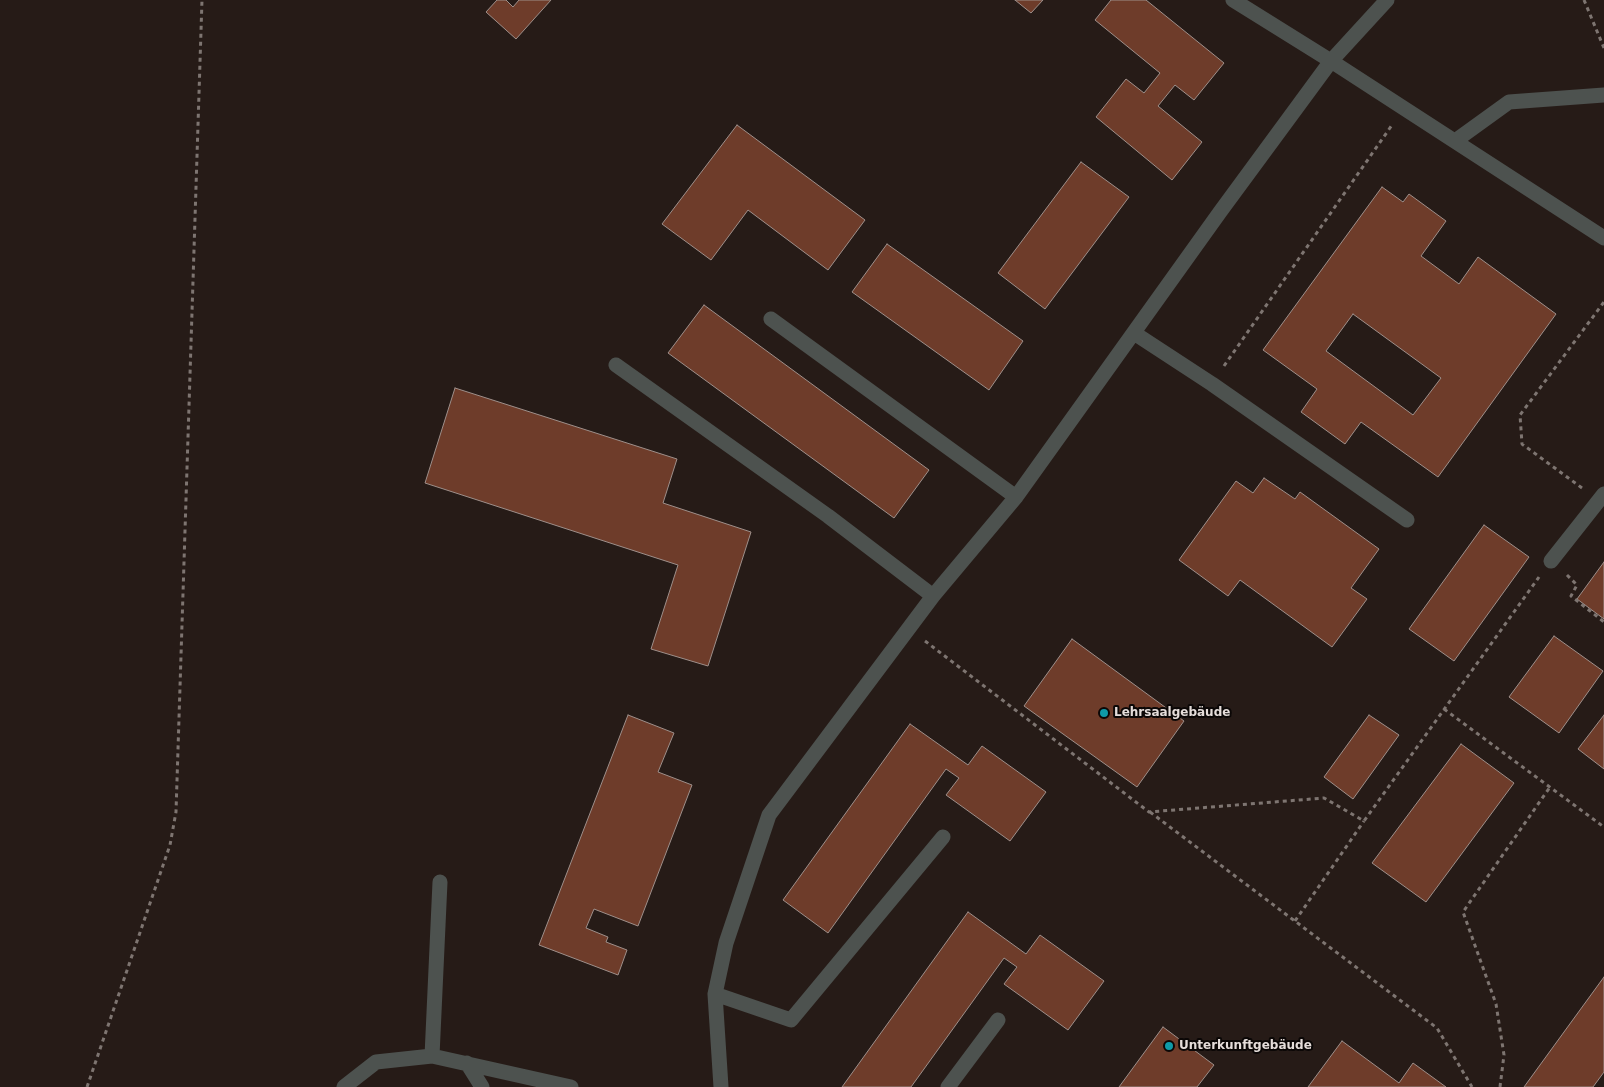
<!DOCTYPE html>
<html>
<head>
<meta charset="utf-8">
<style>
	body { margin:0 }
	canvas { display:block; background:#261b17 }
</style>
</head>
<body>
<canvas width="1604" height="1087"></canvas>
<script>
const ctx = document.querySelector('canvas').getContext('2d');
ctx.lineJoin = 'round';
function fillPath(path, color) {
  ctx.fillStyle = color;
  ctx.fill(path, 'evenodd');
}
function toPath(rows) {
  const path = new Path2D();
  for (const r of rows) {
    path.moveTo(r[0], r[1]);
    for (let i = 2; i < r.length; i += 2) path.lineTo(r[i], r[i + 1]);
  }
  return path;
}
function strokePath(path, color, width, dash) {
  ctx.strokeStyle = color;
  ctx.lineWidth = width;
  ctx.lineCap = dash ? 'butt' : 'round';
  ctx.setLineDash(dash || []);
  ctx.stroke(path);
}
function drawText(font, color, halo, rows, align = 'center') {
  ctx.font = font + ' "DejaVu Sans",sans-serif';
  ctx.lineWidth = 4;
  ctx.setLineDash([]);
  ctx.textBaseline = 'middle';
  ctx.strokeStyle = halo;
  ctx.fillStyle = color;
  for (const [text, x, y, turn = 0] of rows) {
    ctx.save();
    ctx.translate(x, y);
    ctx.rotate((+turn || 0) * Math.PI / 180);
    ctx.textAlign = isNaN(turn) ? turn : align;
    if (halo) ctx.strokeText(text, 0, 0);
    ctx.fillText(text, 0, 0);
    ctx.restore();
  }
}
const building = toPath([
	[497,0,506,0,513,7,519,0,551,0,516,39,486,12,497,0],
	[1015,0,1043,0,1031,13,1015,0],
	[1111,0,1146,0,1224,63,1194,100,1175,85,1158,106,1202,142,1172,180,1096,117,1126,79,1144,93,1160,73,1095,20,1111,0],
	[737,125,865,220,828,270,748,210,711,260,662,224,737,125],
	[1081,162,1129,197,1045,309,998,273,1081,162],
	[1382,187,1403,202,1409,194,1446,221,1421,256,1459,284,1478,257,1556,314,1438,477,1361,422,1345,444,1301,412,1317,389,1263,350,1382,187],
	[1353,314,1441,378,1413,415,1326,351,1353,314],
	[887,244,1023,341,989,390,852,292,887,244],
	[704,305,929,470,894,518,668,353,704,305],
	[455,388,677,459,663,503,751,532,708,666,651,649,678,565,425,483,455,388],
	[1264,478,1295,499,1300,492,1379,549,1351,588,1367,599,1332,647,1240,580,1228,596,1179,560,1236,481,1253,493,1264,478],
	[1484,525,1529,557,1454,661,1409,629,1484,525],
	[1604,562,1604,619,1577,599,1604,562],
	[1554,636,1603,671,1559,733,1509,697,1554,636],
	[1072,639,1184,721,1137,787,1024,706,1072,639],
	[628,715,674,733,658,772,692,785,638,926,594,909,586,928,608,937,606,942,627,950,618,975,539,945,628,715],
	[1369,715,1399,735,1353,799,1324,777,1369,715],
	[1604,715,1604,769,1578,749,1604,715],
	[910,724,968,765,982,746,1046,792,1010,841,946,795,959,778,946,769,828,933,783,900,910,724],
	[1461,744,1514,783,1426,902,1372,863,1461,744],
	[968,912,1026,954,1040,935,1104,981,1068,1030,1004,984,1017,967,1004,958,911,1087,842,1087,968,912],
	[1604,977,1604,1072,1593,1087,1524,1087,1604,977],
	[1163,1027,1214,1065,1197,1087,1119,1087,1163,1027],
	[1342,1041,1399,1083,1413,1063,1446,1087,1308,1087,1342,1041]
]);
const path = toPath([
	[1584,0,1604,48],
	[1224,366,1392,125],
	[1582,488,1522,444,1520,415,1604,302],
	[1567,575,1577,585,1571,596,1604,622],
	[925,641,1149,812,1324,798,1364,821,1539,577],
	[1444,709,1604,827],
	[1150,812,1437,1028,1472,1087],
	[1295,921,1364,821],
	[87,1087,170,845,176,812,202,0],
	[1500,1087,1504,1055,1496,1004,1463,912,1550,787]
]);
const minor = toPath([
	[1233,0,1331,61,1604,238],
	[1455,141,1509,102,1604,95],
	[771,319,1016,497],
	[1134,333,1212,384,1407,520],
	[616,365,828,516,933,596],
	[1551,561,1604,494],
	[715,994,791,1020,943,837],
	[432,1056,440,882],
	[467,1063,482,1087],
	[344,1087,376,1062,432,1056,571,1087],
	[721,1087,715,994,726,943,769,815,933,596,1016,497,1220,212,1331,61,1387,0],
	[948,1087,998,1020]
]);
const markers = [
	[1104,713,5,"#0f9aa8"],
	[1169,1046,5,"#0f9aa8"]
];
const poiNames = [
	["Lehrsaalgebäude",1114,713],
	["Unterkunftgebäude",1179,1046]
];
fillPath(building, '#6e3c2a');
strokePath(building, '#9e8f8a', 1);
strokePath(path, '#7e7571', 3, [4, 4]);
strokePath(minor, '#4d524f', 15);
for (const [x, y, r, color] of markers) {
  const dot = new Path2D();
  dot.arc(x, y, r, 0, 2 * Math.PI);
  ctx.fillStyle = color;
  ctx.fill(dot);
  strokePath(dot, '#0b0706', 2);
}
drawText('bold 12px', '#e5ddda', '#0b0706', poiNames, 'left');
</script>
</body>
</html>
